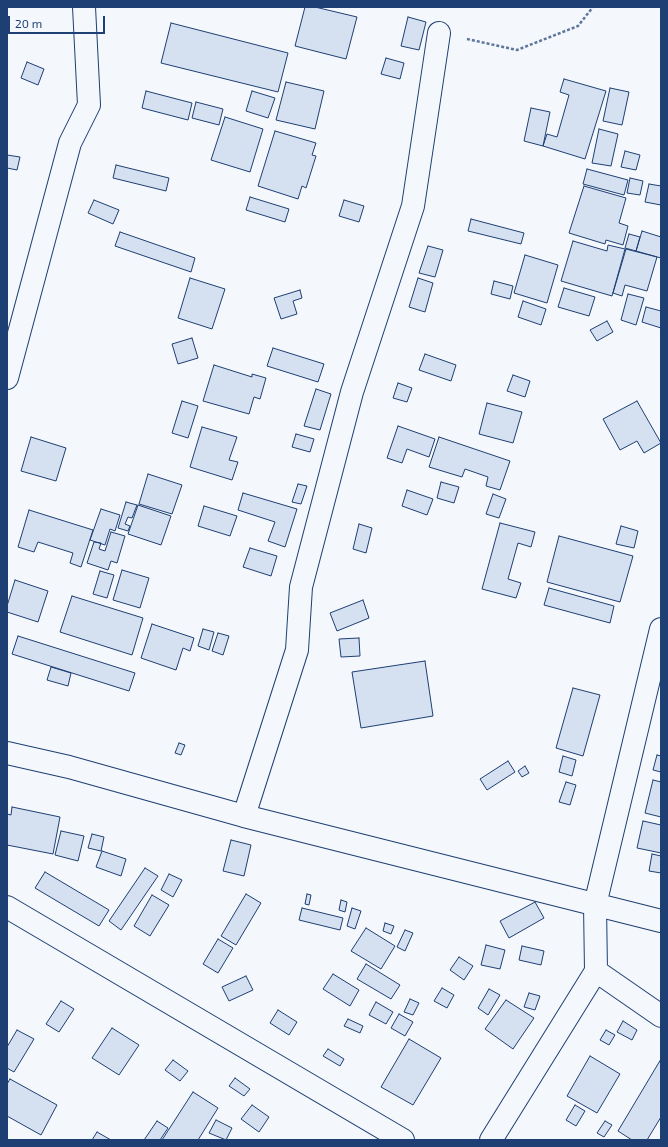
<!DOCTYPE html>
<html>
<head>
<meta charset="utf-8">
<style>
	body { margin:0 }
	#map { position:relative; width:668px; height:1147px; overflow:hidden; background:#f4f7fb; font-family:"Exo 2",sans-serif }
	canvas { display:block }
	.frame { position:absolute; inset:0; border:8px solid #1d3f73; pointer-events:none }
	.scale { position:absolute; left:8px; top:16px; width:97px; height:18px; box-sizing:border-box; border:2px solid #1d3f73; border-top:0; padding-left:5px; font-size:12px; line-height:14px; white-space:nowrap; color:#1d3f73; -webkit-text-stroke:3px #f4f7fb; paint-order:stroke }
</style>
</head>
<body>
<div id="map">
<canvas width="668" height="1147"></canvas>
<div class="frame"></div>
<div class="scale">20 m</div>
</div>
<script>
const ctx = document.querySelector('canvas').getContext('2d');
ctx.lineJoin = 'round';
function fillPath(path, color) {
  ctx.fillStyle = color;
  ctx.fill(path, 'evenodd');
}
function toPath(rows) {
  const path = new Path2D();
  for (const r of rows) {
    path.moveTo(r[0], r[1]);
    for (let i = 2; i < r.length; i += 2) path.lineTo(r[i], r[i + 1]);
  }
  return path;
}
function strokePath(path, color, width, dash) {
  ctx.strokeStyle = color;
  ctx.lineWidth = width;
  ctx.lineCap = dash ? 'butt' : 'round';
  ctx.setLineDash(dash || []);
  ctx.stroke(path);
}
const building = toPath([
	[305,7,315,7,357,17,346,59,295,46,305,7],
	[408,17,426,22,419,50,401,46,408,17],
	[171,23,288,53,278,92,161,63,171,23],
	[386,58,404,63,400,79,381,74,386,58],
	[27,62,44,69,38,85,21,78,27,62],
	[564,79,606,91,585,159,543,146,547,134,557,137,569,95,560,92,564,79],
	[286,82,324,91,315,129,276,120,286,82],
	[610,88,629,92,622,125,603,121,610,88],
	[146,91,192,103,188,120,142,108,146,91],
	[252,91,275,98,268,118,246,111,252,91],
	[196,102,223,109,219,125,192,118,196,102],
	[531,108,550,112,543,146,524,141,531,108],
	[225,117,263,129,250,172,211,160,225,117],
	[599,129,618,134,611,166,592,163,599,129],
	[275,131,316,143,312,155,316,156,306,188,302,186,298,199,258,186,275,131],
	[625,151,640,155,636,170,621,167,625,151],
	[7,155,20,157,17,170,7,168,7,155],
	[116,165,169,178,166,191,113,178,116,165],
	[587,169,628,180,624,195,583,184,587,169],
	[630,178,643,181,640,195,627,193,630,178],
	[649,184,661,186,661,205,645,202,649,184],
	[584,186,626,198,619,223,628,226,623,245,606,240,605,244,569,233,584,186],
	[250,197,289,209,285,222,246,210,250,197],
	[94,200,119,210,113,224,88,213,94,200],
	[344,200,364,206,359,222,339,216,344,200],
	[471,219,524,233,521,244,468,231,471,219],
	[642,231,661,237,661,258,636,251,642,231],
	[120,232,195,258,191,272,115,246,120,232],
	[629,234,640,237,636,251,625,248,629,234],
	[573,241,607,251,608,245,625,249,612,296,561,281,573,241],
	[428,246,443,250,435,277,419,273,428,246],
	[626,249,657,257,647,291,625,285,622,296,613,293,626,249],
	[525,255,558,265,547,303,514,293,525,255],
	[190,278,225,289,212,329,178,318,190,278],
	[418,278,433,283,425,312,409,307,418,278],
	[494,281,513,286,510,299,491,294,494,281],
	[564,288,595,297,589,316,558,307,564,288],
	[300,290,302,298,293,301,297,314,281,319,274,298,300,290],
	[628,294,644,298,636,325,621,320,628,294],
	[523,301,546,309,541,325,518,317,523,301],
	[646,307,661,311,661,328,642,322,646,307],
	[607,321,613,332,597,341,590,330,607,321],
	[192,338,198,358,178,364,172,344,192,338],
	[273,348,324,364,318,382,267,366,273,348],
	[425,354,456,365,451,381,419,370,425,354],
	[214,365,252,377,252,374,266,378,260,399,254,397,249,414,203,401,214,365],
	[513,375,530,381,525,397,507,391,513,375],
	[398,383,412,388,407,402,393,398,398,383],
	[316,389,331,394,320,430,304,426,316,389],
	[182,401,198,406,188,438,172,433,182,401],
	[637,401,661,443,644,453,637,441,620,450,603,419,637,401],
	[487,403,522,412,513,443,479,434,487,403],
	[398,426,435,439,429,457,407,449,402,463,387,458,398,426],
	[202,427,237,437,229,460,238,462,232,480,190,467,202,427],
	[296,434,314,439,310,452,292,447,296,434],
	[31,437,66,448,56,481,21,471,31,437],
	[439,437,510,461,500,490,486,486,488,477,465,469,462,477,429,467,439,437],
	[148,474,182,485,172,514,139,504,148,474],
	[441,482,459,487,454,503,437,498,441,482],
	[298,484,307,486,301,504,292,502,298,484],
	[407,490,433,499,427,515,402,506,407,490],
	[243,493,297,509,285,547,268,541,275,522,238,510,243,493],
	[493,494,506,499,499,518,486,514,493,494],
	[126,502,137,505,132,518,128,517,125,524,130,526,128,531,118,528,126,502],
	[138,505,171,516,161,545,128,534,138,505],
	[204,506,237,516,230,536,198,526,204,506],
	[101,509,120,515,115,531,110,529,105,545,90,540,101,509],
	[29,510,93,530,81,567,70,563,73,553,38,542,34,552,18,547,29,510],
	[500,523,535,532,531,547,518,543,508,579,521,583,516,598,482,589,500,523],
	[359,524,372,528,366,553,353,549,359,524],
	[621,526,638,531,634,548,616,544,621,526],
	[111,532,125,536,117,563,111,561,108,570,87,563,94,542,101,543,99,549,105,551,111,532],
	[559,536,633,556,620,602,547,582,559,536],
	[250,548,277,556,271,576,243,567,250,548],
	[122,570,149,578,140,608,113,600,122,570],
	[100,571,114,575,107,598,93,594,100,571],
	[15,580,48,591,38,622,7,612,7,606,15,580],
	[549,588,614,606,610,623,544,605,549,588],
	[72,596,143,618,132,655,60,632,72,596],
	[363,600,369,618,337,631,330,613,363,600],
	[152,624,194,638,190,651,183,648,176,670,141,658,152,624],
	[203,629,214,632,209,650,198,646,203,629],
	[218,633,229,636,223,655,212,651,218,633],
	[18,636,135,673,129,691,12,654,18,636],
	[359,638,360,656,341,657,339,639,359,638],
	[425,661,433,716,361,728,352,672,425,661],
	[51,667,71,673,68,686,47,680,51,667],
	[573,688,600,695,583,756,556,748,573,688],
	[179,743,185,745,181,755,175,753,179,743],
	[657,755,661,756,661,772,653,770,657,755],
	[563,756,576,760,572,776,559,772,563,756],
	[508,761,515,772,487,790,480,779,508,761],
	[525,766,529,773,522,777,518,771,525,766],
	[653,780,661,782,661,817,645,813,653,780],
	[566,782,576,785,570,805,559,802,566,782],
	[12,807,60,817,53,854,7,845,7,814,11,815,12,807],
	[643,821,661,825,661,853,637,848,643,821],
	[61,831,84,836,78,861,55,855,61,831],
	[92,834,104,837,101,851,88,848,92,834],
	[231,840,251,845,244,876,223,871,231,840],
	[102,851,126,859,121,876,96,867,102,851],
	[652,854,661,856,661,873,649,871,652,854],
	[145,868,158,876,121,930,109,921,145,868],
	[45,872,109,910,99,926,35,888,45,872],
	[169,874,182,880,173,897,161,890,169,874],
	[246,894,261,903,236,945,221,936,246,894],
	[307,894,311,895,309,905,305,904,307,894],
	[152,895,169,905,150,936,134,926,152,895],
	[341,900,347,902,345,912,339,910,341,900],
	[535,902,544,918,509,938,500,921,535,902],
	[302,908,343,918,340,930,299,920,302,908],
	[352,908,361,911,355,929,347,926,352,908],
	[385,923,394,926,391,934,383,931,385,923],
	[366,928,395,946,381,969,351,951,366,928],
	[405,930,413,933,405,951,397,947,405,930],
	[218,939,233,948,218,973,203,964,218,939],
	[486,945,505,950,500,969,481,965,486,945],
	[522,946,544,951,541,965,519,960,522,946],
	[459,957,473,966,464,980,450,970,459,957],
	[366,964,400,985,391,999,357,979,366,964],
	[333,974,359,990,350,1006,323,989,333,974],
	[246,976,253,990,229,1001,222,987,246,976],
	[442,988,454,995,447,1008,434,1001,442,988],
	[489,989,500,995,488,1015,478,1008,489,989],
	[529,993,540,996,535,1010,524,1007,529,993],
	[410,999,419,1003,413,1015,404,1012,410,999],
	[506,1000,534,1018,513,1049,485,1029,506,1000],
	[61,1001,74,1009,59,1032,46,1024,61,1001],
	[376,1002,393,1012,386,1024,369,1015,376,1002],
	[278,1010,297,1022,289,1035,270,1023,278,1010],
	[399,1014,413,1022,405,1036,391,1028,399,1014],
	[348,1019,363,1026,360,1033,344,1026,348,1019],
	[623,1021,637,1030,632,1040,617,1032,623,1021],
	[112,1028,139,1045,119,1075,92,1058,112,1028],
	[17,1030,34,1039,14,1072,7,1068,7,1047,17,1030],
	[606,1030,615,1035,609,1045,600,1040,606,1030],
	[409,1039,441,1058,413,1105,381,1087,409,1039],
	[328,1049,344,1059,340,1066,323,1056,328,1049],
	[590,1056,620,1074,597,1113,567,1096,590,1056],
	[661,1059,661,1117,647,1140,632,1140,618,1131,661,1059],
	[173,1060,188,1071,180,1081,165,1070,173,1060],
	[235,1078,250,1089,244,1096,229,1086,235,1078],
	[10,1079,57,1105,41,1135,7,1116,7,1084,10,1079],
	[193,1092,218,1108,198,1140,162,1140,193,1092],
	[252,1105,269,1117,259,1132,241,1119,252,1105],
	[575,1105,585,1111,576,1126,566,1120,575,1105],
	[216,1120,232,1128,226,1140,209,1133,216,1120],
	[157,1121,168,1128,160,1140,144,1140,157,1121],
	[605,1121,612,1125,604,1137,597,1133,605,1121],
	[97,1132,111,1140,92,1140,97,1132]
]);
const path = toPath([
	[467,39,517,50,578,26,593,7]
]);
const street = toPath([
	[7,378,70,143,89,105,84,7],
	[7,753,69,767,244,816,661,921],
	[244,816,297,650,301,587,352,392,413,206,439,33],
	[7,907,403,1140],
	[596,971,661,1016],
	[491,1140,596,971,595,905,661,629]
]);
fillPath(building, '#d5e0f0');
strokePath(building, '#1d3f73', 1);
strokePath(street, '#1d3f73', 24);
strokePath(path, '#5e769c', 2.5, [3, 2]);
strokePath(street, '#f4f7fb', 22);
</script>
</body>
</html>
